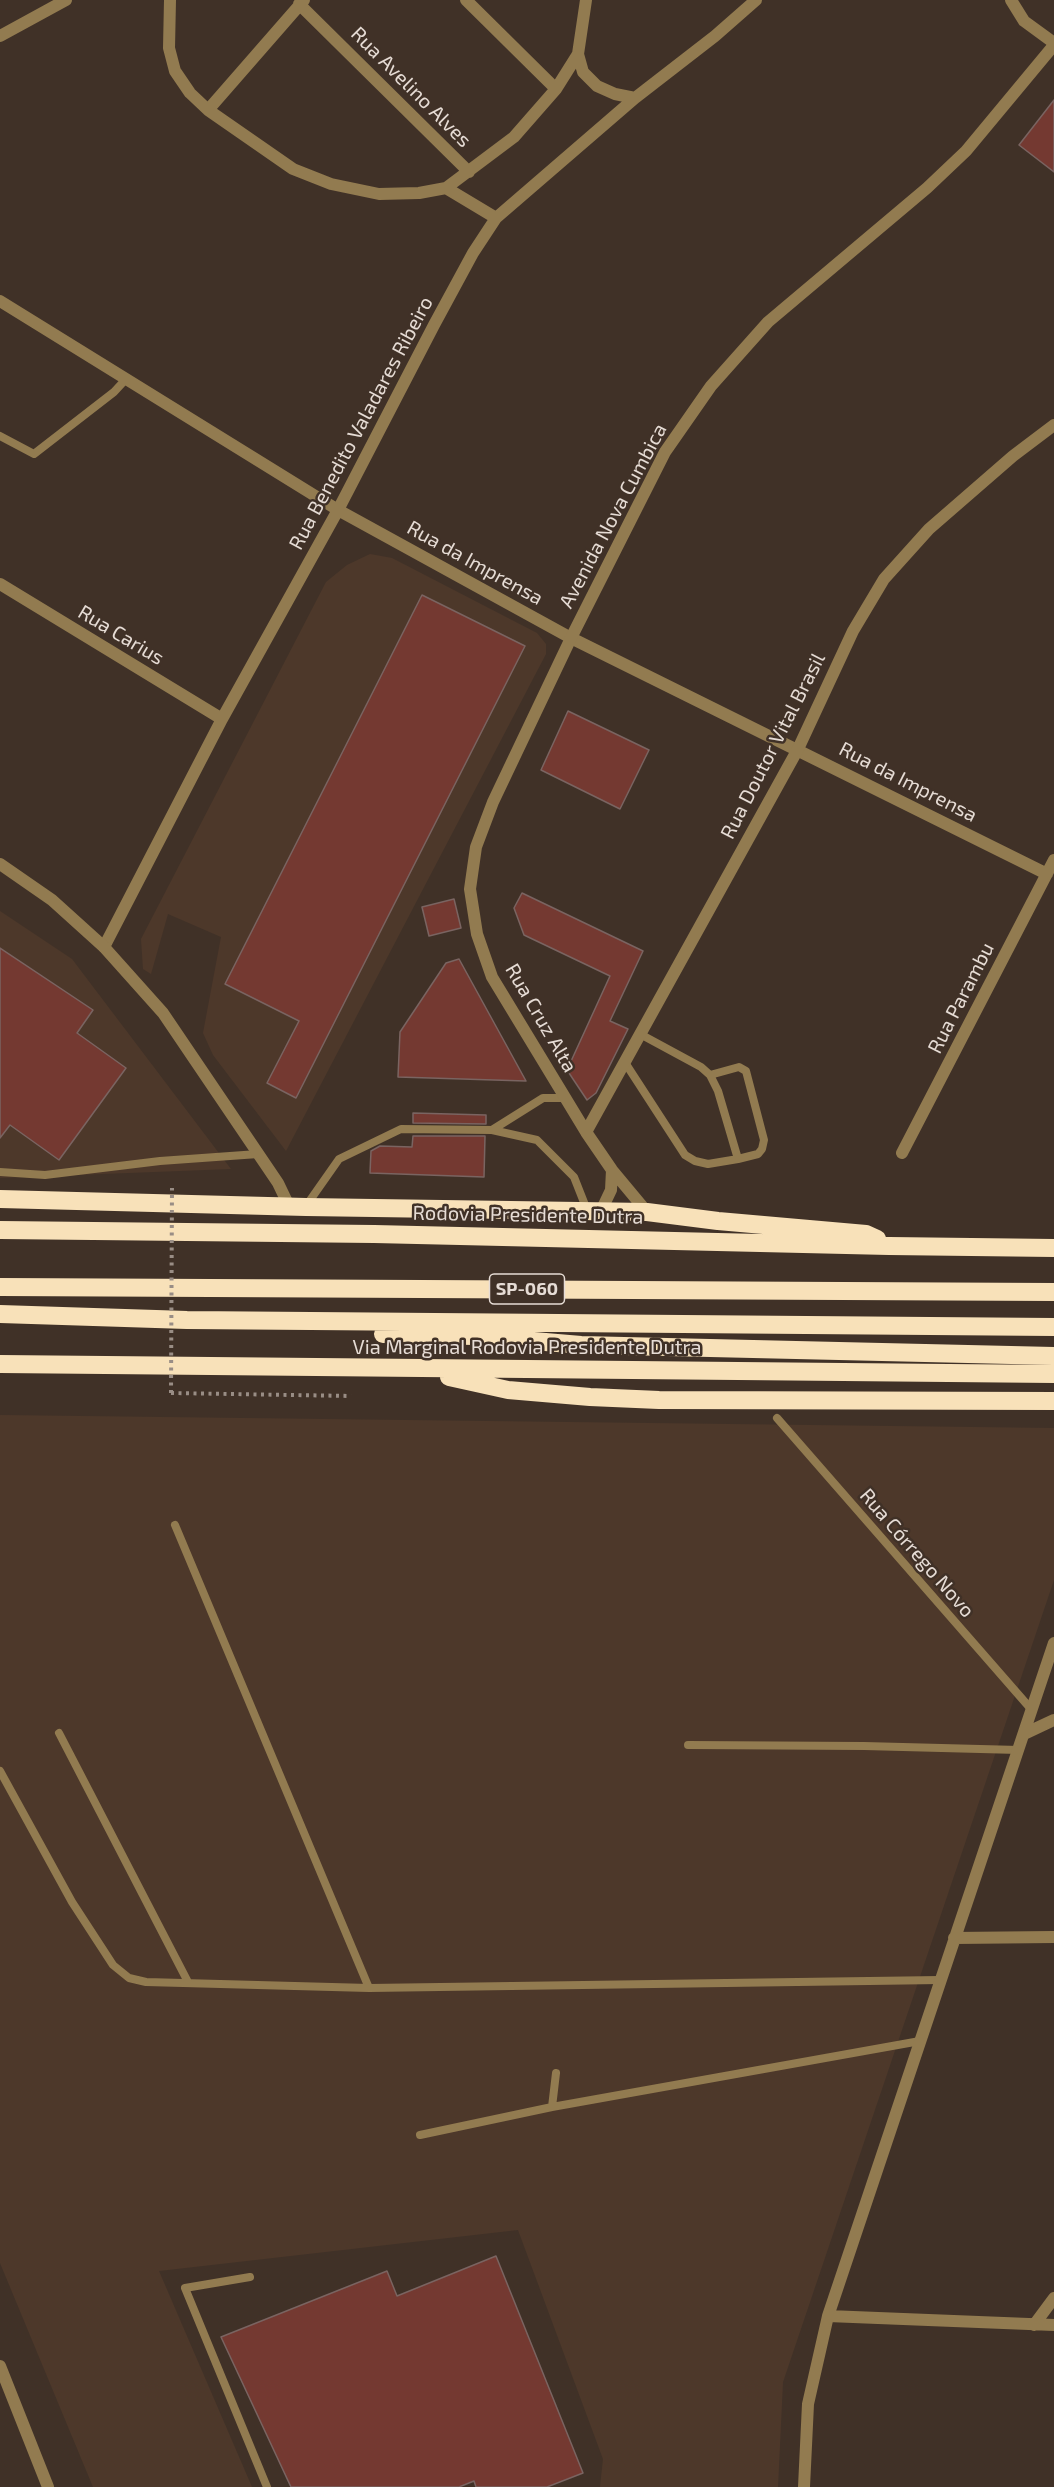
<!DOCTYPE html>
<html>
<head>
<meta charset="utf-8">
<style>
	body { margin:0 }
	canvas { display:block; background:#403127 }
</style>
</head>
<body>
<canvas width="1054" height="2487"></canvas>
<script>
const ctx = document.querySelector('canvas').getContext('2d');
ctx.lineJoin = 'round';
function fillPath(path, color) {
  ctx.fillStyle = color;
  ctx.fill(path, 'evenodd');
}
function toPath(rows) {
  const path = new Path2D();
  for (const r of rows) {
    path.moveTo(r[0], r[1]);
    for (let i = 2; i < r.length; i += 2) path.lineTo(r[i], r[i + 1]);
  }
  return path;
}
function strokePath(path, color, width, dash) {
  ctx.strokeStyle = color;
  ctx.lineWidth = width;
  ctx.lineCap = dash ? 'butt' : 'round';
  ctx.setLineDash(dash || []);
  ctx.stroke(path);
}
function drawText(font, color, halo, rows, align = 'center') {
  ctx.font = font + ' "Exo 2",sans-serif';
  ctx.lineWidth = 5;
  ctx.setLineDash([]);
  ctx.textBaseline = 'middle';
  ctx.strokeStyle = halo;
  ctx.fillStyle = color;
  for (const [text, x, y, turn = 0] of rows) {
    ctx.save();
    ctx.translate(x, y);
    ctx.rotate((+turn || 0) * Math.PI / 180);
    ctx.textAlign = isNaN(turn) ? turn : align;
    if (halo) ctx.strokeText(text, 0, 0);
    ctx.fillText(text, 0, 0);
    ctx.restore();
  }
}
const built = toPath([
	[370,554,392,558,537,633,546,644,546,654,286,1151,213,1055,203,1033,221,937,168,914,151,974,143,969,141,939,326,582,347,565],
	[0,911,72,959,231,1169,0,1178],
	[0,1415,1054,1428,1054,1580,783,2382,778,2487,600,2487,603,2459,518,2230,159,2271,252,2487,93,2487,0,2263]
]);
const building = toPath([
	[1054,100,1054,172,1019,145,1054,100],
	[422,595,525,646,296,1098,267,1083,299,1021,225,984,422,595],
	[568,711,649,750,620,809,541,770,568,711],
	[522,893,643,951,610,1021,628,1029,596,1093,587,1100,567,1070,610,976,524,935,514,908,522,893],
	[454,899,461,928,429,936,422,907,454,899],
	[0,948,93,1010,77,1033,126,1068,59,1160,10,1125,0,1138,0,948],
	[459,959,526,1081,398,1077,400,1032,446,963,459,959],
	[413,1113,486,1115,486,1124,413,1123,413,1113],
	[413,1136,485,1136,484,1177,370,1173,371,1151,380,1146,412,1147,413,1136],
	[496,2256,583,2473,547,2487,476,2487,474,2481,459,2487,291,2487,221,2337,387,2271,397,2296,496,2256]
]);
const path = toPath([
	[171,1393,351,1396]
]);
const service = toPath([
	[0,436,34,454,114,392,126,379],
	[624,1061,685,1155,695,1161,708,1164,738,1159,718,1091,710,1075,701,1067,640,1034],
	[710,1075,739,1067,746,1071,764,1140,762,1149,758,1154,738,1159],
	[492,1130,537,1140,574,1177,587,1210],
	[0,1172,45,1175,160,1161,258,1154],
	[306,1206,339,1159,401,1129,492,1130,543,1098,565,1098],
	[777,1418,1031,1709],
	[175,1525,369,1988,940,1980],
	[59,1733,188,1982],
	[688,1745,864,1746,1019,1750],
	[0,1771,72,1902,113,1965,129,1978,146,1982,369,1988],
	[552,2107,556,2073],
	[420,2135,552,2107,920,2041],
	[250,2277,185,2288,267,2487]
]);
const minor = toPath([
	[170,0,169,48,175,71,190,93,208,110,293,169,331,184,379,194,419,193,446,188,514,137,556,89,578,54,586,0],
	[466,0,556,89],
	[1011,0,1024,21,1054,43],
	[299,4,469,172],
	[0,36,66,0],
	[578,54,583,72,597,86,615,94,635,98],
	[208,110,304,0],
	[446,188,496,218],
	[0,301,338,510,571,638,1047,874],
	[0,584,222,719],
	[104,947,222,719,338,510,434,325,473,253,496,218,635,98,715,36,756,0],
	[902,1153,1054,860],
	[1024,1734,1054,1720],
	[954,1938,1054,1937],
	[828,2316,1054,2325],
	[1034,2325,1054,2298],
	[0,2366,48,2487],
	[804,2487,808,2404,828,2316,1054,1643]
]);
const tertiary = toPath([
	[0,864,52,900,104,947,163,1013,278,1183,289,1206],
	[586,1132,798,749,853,631,884,579,929,529,1013,456,1054,425],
	[601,1211,611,1190,612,1170],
	[647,1212,612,1170,586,1132,492,977,477,934,470,889,476,847,493,802,571,638,665,452,711,386,768,322,927,188,966,151,1054,45]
]);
const motorway = toPath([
	[0,1199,306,1207,647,1212,718,1221,866,1234,877,1239],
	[0,1230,374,1234,889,1246,1054,1248],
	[0,1287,1054,1292],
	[0,1314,187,1320,1054,1327],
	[383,1334,474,1336,581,1345,1054,1356],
	[0,1364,1054,1374],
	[449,1377,508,1390,590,1397,659,1400,1054,1401]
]);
const pathBridge = toPath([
	[171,1393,172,1188]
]);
const shields = [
	[527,1289,75]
];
const shieldNames = [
	["SP-060",527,1289]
];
const streetNames = [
	["Rua Avelino Alves",411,87,45],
	["Rua Benedito Valadares Ribeiro",361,423,-62],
	["Avenida Nova Cumbica",613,516,-62],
	["Rua da Imprensa",475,563,29],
	["Rua Carius",121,635,31],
	["Rua Doutor Vital Brasil",773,746,-63],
	["Rua da Imprensa",908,782,27],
	["Rua Parambu",961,998,-63],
	["Rua Cruz Alta",541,1018,60],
	["Rodovia Presidente Dutra",528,1215,1],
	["Via Marginal Rodovia Presidente Dutra",527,1347],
	["Rua Córrego Novo",917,1553,49]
];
fillPath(built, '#4d382a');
fillPath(building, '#743931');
strokePath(building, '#7a6461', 1.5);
strokePath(path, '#998d85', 4, [3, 4.5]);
strokePath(service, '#927b50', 8);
strokePath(minor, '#927b50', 12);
strokePath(tertiary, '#927b50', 12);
strokePath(motorway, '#f8e1b9', 18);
strokePath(pathBridge, '#998d85', 4, [3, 4.5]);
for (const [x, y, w] of shields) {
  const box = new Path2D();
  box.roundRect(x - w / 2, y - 15, w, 30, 4.5);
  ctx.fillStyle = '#403127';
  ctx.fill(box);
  strokePath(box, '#e6dcd5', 1.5);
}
drawText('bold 18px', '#e6dcd5', null, shieldNames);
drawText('20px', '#e6dcd5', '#403127', streetNames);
</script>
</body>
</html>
